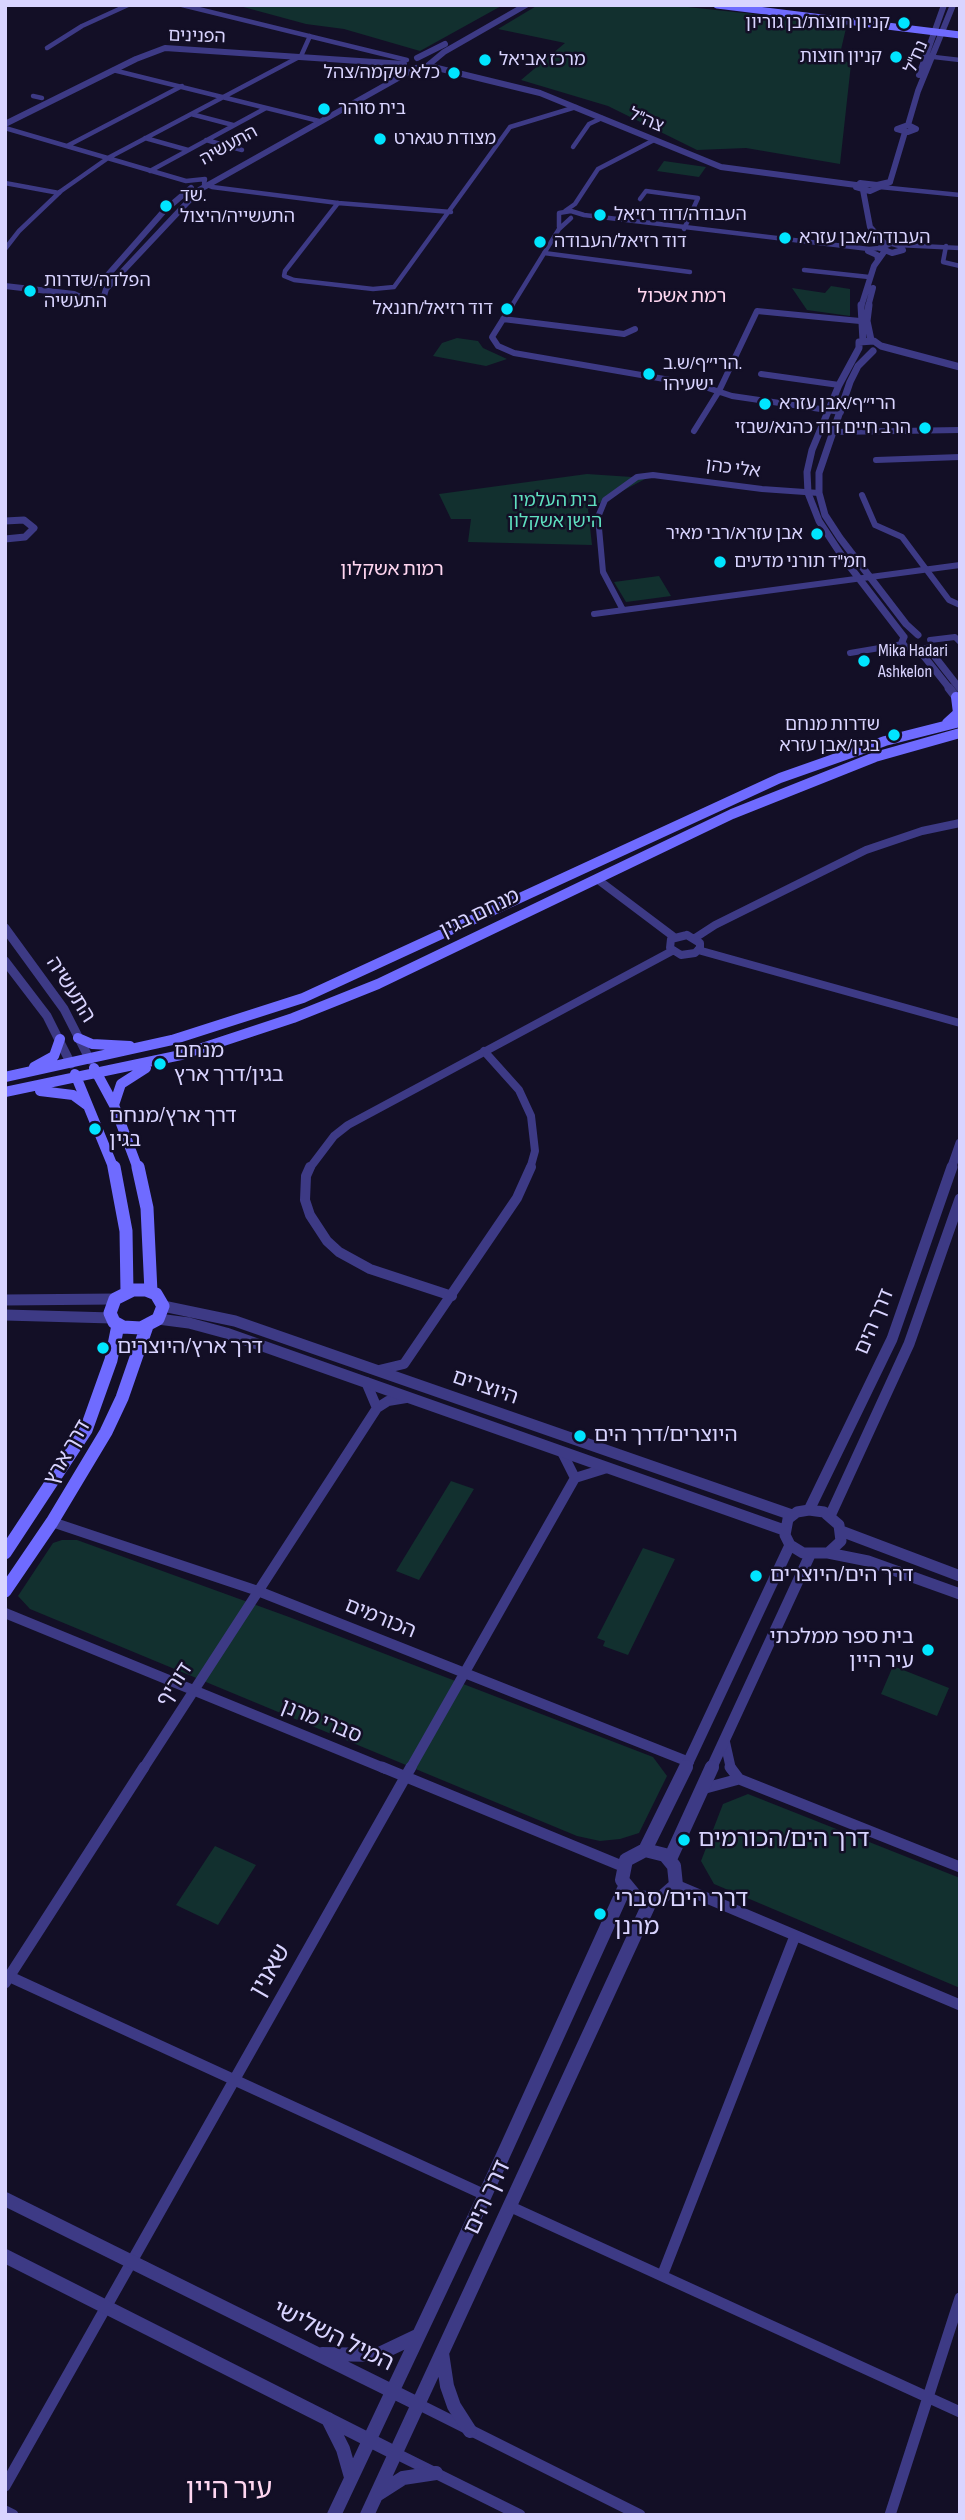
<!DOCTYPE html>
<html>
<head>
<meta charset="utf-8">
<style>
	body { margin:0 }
	#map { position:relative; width:965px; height:2520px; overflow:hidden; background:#130f26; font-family:"Sofia Sans Condensed",sans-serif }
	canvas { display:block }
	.frame { position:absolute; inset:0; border:7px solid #d9d4ff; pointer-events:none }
</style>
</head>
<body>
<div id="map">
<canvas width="965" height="2520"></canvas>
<div class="frame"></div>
</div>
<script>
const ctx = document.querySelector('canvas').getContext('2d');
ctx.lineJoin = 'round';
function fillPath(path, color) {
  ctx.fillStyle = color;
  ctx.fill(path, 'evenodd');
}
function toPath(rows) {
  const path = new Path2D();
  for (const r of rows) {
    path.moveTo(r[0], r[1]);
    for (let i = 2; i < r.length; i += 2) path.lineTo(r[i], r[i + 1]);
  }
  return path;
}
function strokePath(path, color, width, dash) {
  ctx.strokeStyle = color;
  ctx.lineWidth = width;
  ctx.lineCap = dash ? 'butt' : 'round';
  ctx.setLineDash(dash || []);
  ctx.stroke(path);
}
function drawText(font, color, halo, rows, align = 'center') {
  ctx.font = font + ' "Sofia Sans Condensed","Noto Sans Hebrew",sans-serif';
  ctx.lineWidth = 5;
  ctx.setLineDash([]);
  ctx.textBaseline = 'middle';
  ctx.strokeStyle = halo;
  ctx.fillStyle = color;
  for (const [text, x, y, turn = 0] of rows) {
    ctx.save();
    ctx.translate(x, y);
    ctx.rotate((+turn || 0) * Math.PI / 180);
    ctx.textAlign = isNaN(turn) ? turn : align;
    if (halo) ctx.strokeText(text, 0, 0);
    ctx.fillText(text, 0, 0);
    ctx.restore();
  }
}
const green = toPath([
	[236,5,503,5,420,51,344,29,306,24],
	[538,5,669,5,847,24,839,58,851,64,840,164,746,148,697,150,608,106,521,80,565,43,498,29],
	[664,161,706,167,699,177,657,171],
	[831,286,850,289,850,316,807,310,792,288,825,293],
	[457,338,478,341,483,348,507,359,486,366,433,356,442,343],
	[587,474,647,478,588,509,592,545,468,542,471,519,451,519,439,494],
	[659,576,671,596,626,602,614,582],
	[451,1481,474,1489,419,1580,396,1571],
	[62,1540,77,1540,289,1617,653,1757,667,1776,639,1833,620,1839,600,1841,577,1836,30,1609,18,1596,53,1543],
	[643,1548,675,1559,628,1655,603,1646,605,1641,597,1638],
	[893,1666,949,1688,937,1716,881,1694],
	[748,1794,960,1878,960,1988,714,1884,701,1861,723,1804],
	[215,1846,256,1865,218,1925,176,1905]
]);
const minorFar4 = toPath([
	[182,5,407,60],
	[47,48,82,26,128,5],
	[925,56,960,60],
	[113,70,319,121],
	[33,96,42,98],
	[191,114,233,125],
	[5,128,186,181,205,179,204,184,212,187,338,203,451,212],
	[145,138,188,150],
	[206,140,242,150],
	[67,146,182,86],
	[573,147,589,124,602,118],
	[150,171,266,108],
	[5,183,59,193],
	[880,187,960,195],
	[640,199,646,191,698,198,684,229],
	[338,203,285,271,284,276,294,280,373,289,394,287,510,127,576,107],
	[565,211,575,204,598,169,654,140],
	[559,227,559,213,571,211,584,215,869,249,880,248],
	[898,245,960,248],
	[946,246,943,262,960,266],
	[5,249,19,231,61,191,108,158,301,56,310,36],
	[544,253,690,272],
	[804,270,869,277],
	[511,307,559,229,571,218]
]);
const minorFar3 = toPath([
	[512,305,492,337,498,346,514,353,699,385,732,396,841,412],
	[503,319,624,334,635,329],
	[761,374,839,385],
	[694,431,719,391,757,311,860,321],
	[833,432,960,430],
	[876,460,960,457],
	[862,495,875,525,902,537,949,600,960,605],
	[623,610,603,572,598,517,605,500,637,477,653,475,762,489,819,493],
	[594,614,960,565],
	[930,640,955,637,960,642],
	[850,653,903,644]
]);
const minorFar2 = toPath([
	[597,879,674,937],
	[687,935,700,943,700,948,695,953,681,955,670,948,671,939,687,935],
	[695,938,715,925,866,850,922,831,960,823],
	[698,950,960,1023],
	[484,1051,519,1090,531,1116,535,1151,530,1169],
	[309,1169,334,1136,348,1125,672,951]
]);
const minorFar1 = toPath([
	[310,1167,306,1176,305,1200,310,1215,327,1241,339,1252,370,1269,452,1296],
	[379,1370,404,1364,517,1198,531,1167],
	[366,1382,377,1408],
	[562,1452,575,1478],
	[52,1522,258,1591,689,1762],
	[5,1613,386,1769],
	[725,1742,731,1769],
	[143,1769,377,1408,388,1401,406,1398],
	[410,1769,575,1478,607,1468]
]);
const minor = toPath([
	[382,1767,622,1866],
	[730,1767,739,1779,960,1867],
	[702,1789,739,1779],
	[676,1885,960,2005],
	[6,1975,485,2195],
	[5,1983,144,1767],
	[509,2206,960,2412],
	[662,2276,795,1936],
	[418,2404,640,2515],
	[395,2453,520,2515],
	[5,2486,411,1767],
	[5,2511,13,2515],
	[890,2515,960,2298]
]);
const tertiaryFar4 = toPath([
	[417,58,445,44],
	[429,66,540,93,721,167,856,185],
	[426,67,444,52,526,5],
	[919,75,944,5],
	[5,124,136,59,165,48,404,64],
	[908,125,918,91,953,5],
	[908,125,916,129,908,132,897,129,908,125],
	[890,182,870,191,856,187,860,183,877,185,890,182],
	[890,182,905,132],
	[863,190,870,227,885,244],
	[891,243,901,246,903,250,892,253,880,248,891,243],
	[868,251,877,255,878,260],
	[91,285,106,277,164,211,191,188],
	[5,286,74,294,87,300,104,296,106,289,199,190,416,68],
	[861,307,874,266,884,252],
	[868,307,873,288]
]);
const tertiaryFar3 = toPath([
	[861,305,863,341],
	[869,305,867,321,871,340],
	[873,351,858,366,850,382,819,473,819,493,825,515,840,538,906,624,918,635],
	[5,521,24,520,34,528,25,537,5,539],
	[904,637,844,559,819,521,808,493,807,472,812,450,839,385,859,348,859,342,874,341,881,346,960,367],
	[904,637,902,642,905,647,925,649],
	[928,648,960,689],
	[919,650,950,689]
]);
const tertiaryFar2 = toPath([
	[949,688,960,702],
	[5,928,64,1009,90,1060],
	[5,961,47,1016,71,1064],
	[951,1169,960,1143]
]);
const tertiaryFar1 = toPath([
	[5,1300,115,1299],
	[163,1306,235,1321,792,1515],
	[5,1315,112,1318],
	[158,1319,189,1323,226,1333,784,1530],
	[809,1510,892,1339,952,1167],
	[809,1510,824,1512,839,1525,841,1541,828,1553,803,1553,790,1545,785,1535,788,1519,797,1512,809,1510],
	[830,1516,909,1344,960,1199],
	[841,1531,960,1576],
	[828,1553,868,1561,960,1594],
	[685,1769,790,1545],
	[711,1769,810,1555]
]);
const tertiary = toPath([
	[645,1850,686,1767],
	[645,1850,665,1855,674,1866,676,1885,660,1899,636,1897,622,1880,626,1860,645,1850],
	[670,1859,712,1767],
	[5,2199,418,2404],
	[5,2256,395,2453],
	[442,2353,447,2386,454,2406,470,2431],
	[322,2354,377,2355,419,2335],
	[328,2419,343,2449,351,2477],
	[378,2494,403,2478,436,2473],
	[334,2515,485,2195,625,1887],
	[367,2515,651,1900]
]);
const secondaryFar2 = toPath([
	[717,5,960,35]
]);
const secondaryFar1 = toPath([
	[947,723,958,713,956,697],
	[78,1038,92,1044,130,1046],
	[34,1067,54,1056,60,1039],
	[94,1068,114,1105,138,1169],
	[75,1074,114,1169],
	[5,1077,172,1040,303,998,780,778,885,741,960,722],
	[40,1091,73,1095,88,1106],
	[5,1092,181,1055,293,1018,378,984,732,814,875,757,960,733],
	[114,1105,121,1084,146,1068]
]);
const secondary = toPath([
	[114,1167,126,1231,127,1292],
	[138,1167,147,1208,151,1292],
	[133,1290,146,1290,156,1294,163,1306,158,1319,141,1328,123,1327,114,1322,110,1313,115,1299,133,1290],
	[5,1553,86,1430,111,1360,118,1325],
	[5,1591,52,1522,106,1432,122,1398,147,1326]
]);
const markers = [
	[904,23,7,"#00e5ff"],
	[896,57,7,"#00e5ff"],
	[485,60,7,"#00e5ff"],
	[454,73,7,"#00e5ff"],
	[324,109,7,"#00e5ff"],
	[380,139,7,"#00e5ff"],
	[166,206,7,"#00e5ff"],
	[600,215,7,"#00e5ff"],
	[785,238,7,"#00e5ff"],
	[540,242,7,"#00e5ff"],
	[30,291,7,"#00e5ff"],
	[507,309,7,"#00e5ff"],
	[649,374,7,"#00e5ff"],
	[765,404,7,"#00e5ff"],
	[925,428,7,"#00e5ff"],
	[817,534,7,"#00e5ff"],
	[720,562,7,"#00e5ff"],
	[864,661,7,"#00e5ff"],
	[894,735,7,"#00e5ff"],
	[160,1064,7,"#00e5ff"],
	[95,1129,7,"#00e5ff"],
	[103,1348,7,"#00e5ff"],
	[580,1436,7,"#00e5ff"],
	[756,1576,7,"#00e5ff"],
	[928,1650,7,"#00e5ff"],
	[684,1840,7,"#00e5ff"],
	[600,1914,7,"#00e5ff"]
];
const farPoinames = [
	["קניון חוצות/בן גוריון",890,23,"right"],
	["קניון חוצות",882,57,"right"],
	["מרכז אביאל",499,60],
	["כלא שקמה/צהל",440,73,"right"],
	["בית סוהר",338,109],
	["מצודת טגארט",394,139],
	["שד.",180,196],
	["התעשייה/היצול",180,217],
	["העבודה/דוד רזיאל",614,215],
	["העבודה/אבן עזרא",799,238],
	["דוד רזיאל/העבודה",554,242],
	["הפלדה/שדרות",44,281],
	["התעשיה",44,302],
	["דוד רזיאל/חננאל",493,309,"right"],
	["הרי״ף/ש.ב.",663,364],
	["ישעיהו",663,385],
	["הרי״ף/אבן עזרא",779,404],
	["הרב חיים דוד כהנא/שבזי",911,428,"right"],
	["אבן עזרא/רבי מאיר",803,534,"right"],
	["חמ\"ד תורני מדעים",734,562],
	["Mika Hadari",878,651],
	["Ashkelon",878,672],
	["שדרות מנחם",880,725,"right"],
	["בגין/אבן עזרא",880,746,"right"]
];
const farStreetnames = [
	["הפנינים",197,37,2],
	["נח\"ל",917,57,-67],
	["צה\"ל",646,121,23],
	["התעשיה",229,146,-29],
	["אלי כהן",733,469,7]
];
const farParknames = [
	["בית העלמין",555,501],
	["הישן אשקלון",555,522]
];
const farNeighbourhoodnames = [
	["רמת אשכול",682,297],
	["רמות אשקלון",392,570]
];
const streetNames = [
	["מנחם בגין",480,914,-26],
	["התעשיה",70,990,58],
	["דרך הים",875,1322,-67],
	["היוצרים",485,1388,19],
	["דרך ארץ",68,1453,-60],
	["הכורמים",380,1619,22],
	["דוריף",175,1685,-57],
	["סברי מרנן",321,1722,22]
];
const poiNames = [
	["מנחם",174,1052],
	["בגין/דרך ארץ",174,1076],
	["דרך ארץ/מנחם",109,1117],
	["בגין",109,1141],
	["דרך ארץ/היוצרים",117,1348],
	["היוצרים/דרך הים",594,1436],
	["דרך הים/היוצרים",770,1576],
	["בית ספר ממלכתי",914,1638,"right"],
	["עיר היין",914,1662,"right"]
];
const nearPoinames = [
	["דרך הים/הכורמים",698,1840],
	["דרך הים/סברי",614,1900],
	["מרנן",614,1928]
];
const nearStreetnames = [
	["שאנין",271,1971,-60],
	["דרך הים",488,2198,-65],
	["המיל השלישי",333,2337,26]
];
const nearNeighbourhoodnames = [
	["עיר היין",229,2491]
];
fillPath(green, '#12302f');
strokePath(minorFar4, '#3d3a85', 4.5);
strokePath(minorFar3, '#3d3a85', 6);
strokePath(minorFar2, '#3d3a85', 8);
strokePath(minorFar1, '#3d3a85', 10);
strokePath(minor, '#3d3a85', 11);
strokePath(tertiaryFar4, '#3d3a85', 6);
strokePath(tertiaryFar3, '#3d3a85', 7);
strokePath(tertiaryFar2, '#3d3a85', 9);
strokePath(tertiaryFar1, '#3d3a85', 11);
strokePath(tertiary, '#3d3a85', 14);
strokePath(secondaryFar2, '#6f6bff', 7);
strokePath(secondaryFar1, '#6f6bff', 10);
strokePath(secondary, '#6f6bff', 13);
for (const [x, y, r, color] of markers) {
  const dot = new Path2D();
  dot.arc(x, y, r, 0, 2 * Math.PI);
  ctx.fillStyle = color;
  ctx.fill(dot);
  strokePath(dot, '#130f26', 2.5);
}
drawText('18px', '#d9d4ff', '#130f26', farPoinames, 'left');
drawText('18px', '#d9d4ff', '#130f26', farStreetnames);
drawText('18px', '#5fe0c0', '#130f26', farParknames);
drawText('19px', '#ffd6f0', '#130f26', farNeighbourhoodnames);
drawText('21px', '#d9d4ff', '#130f26', streetNames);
drawText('21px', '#d9d4ff', '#130f26', poiNames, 'left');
drawText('24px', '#d9d4ff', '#130f26', nearPoinames, 'left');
drawText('24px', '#d9d4ff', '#130f26', nearStreetnames);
drawText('28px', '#ffd6f0', '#130f26', nearNeighbourhoodnames);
</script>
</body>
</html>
